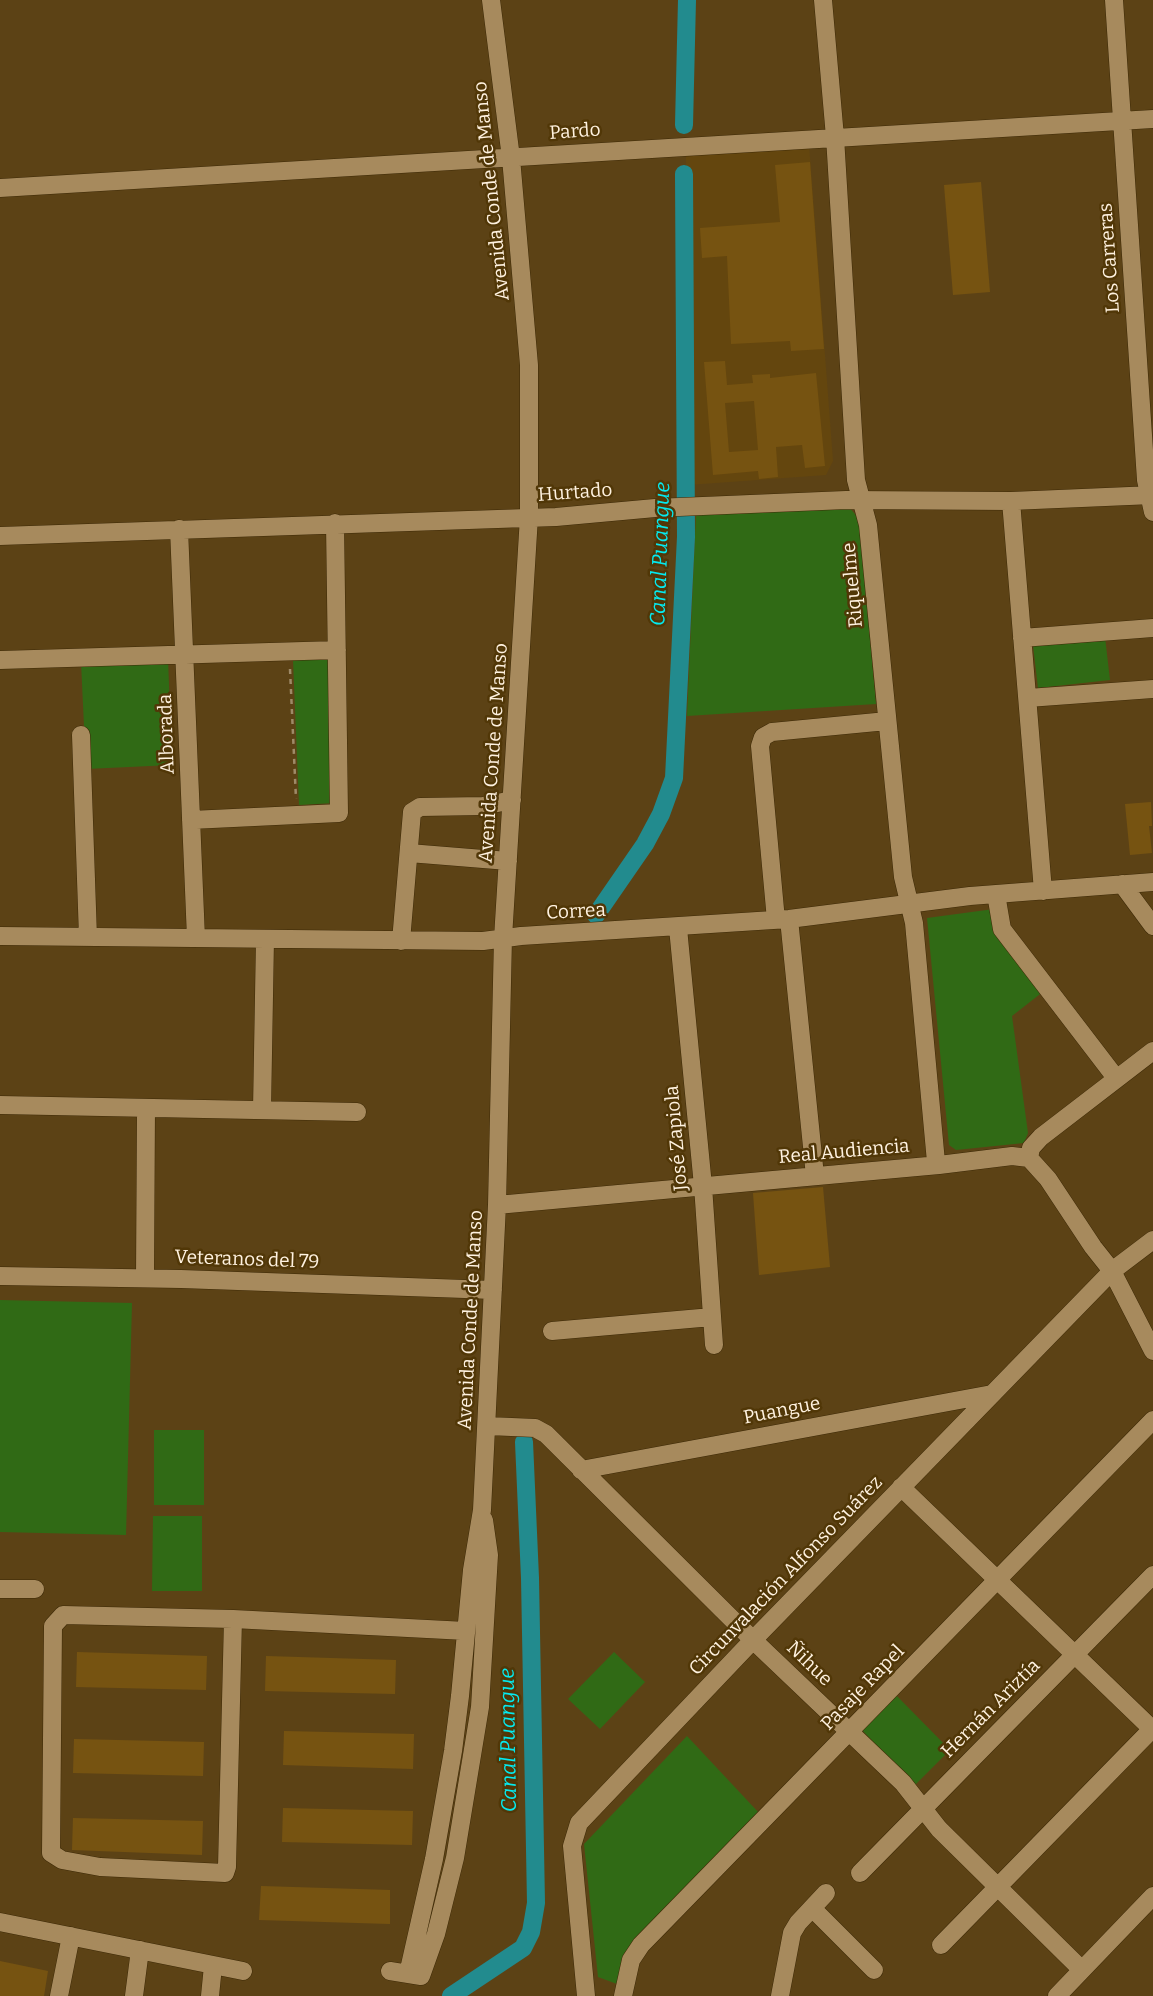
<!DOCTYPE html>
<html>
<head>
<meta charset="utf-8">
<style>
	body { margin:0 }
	canvas { display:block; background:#5c4215 }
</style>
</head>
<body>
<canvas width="1153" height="1996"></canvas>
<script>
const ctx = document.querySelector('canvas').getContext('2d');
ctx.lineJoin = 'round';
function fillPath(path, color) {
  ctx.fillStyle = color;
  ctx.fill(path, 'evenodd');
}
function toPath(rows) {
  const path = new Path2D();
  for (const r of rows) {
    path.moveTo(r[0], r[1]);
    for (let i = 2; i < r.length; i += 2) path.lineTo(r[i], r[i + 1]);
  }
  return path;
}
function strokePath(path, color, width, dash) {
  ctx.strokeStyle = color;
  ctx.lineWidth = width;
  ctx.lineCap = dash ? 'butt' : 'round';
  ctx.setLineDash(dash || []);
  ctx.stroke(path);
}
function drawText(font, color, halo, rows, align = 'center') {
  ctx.font = font + ' Bitter,serif';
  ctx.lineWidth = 5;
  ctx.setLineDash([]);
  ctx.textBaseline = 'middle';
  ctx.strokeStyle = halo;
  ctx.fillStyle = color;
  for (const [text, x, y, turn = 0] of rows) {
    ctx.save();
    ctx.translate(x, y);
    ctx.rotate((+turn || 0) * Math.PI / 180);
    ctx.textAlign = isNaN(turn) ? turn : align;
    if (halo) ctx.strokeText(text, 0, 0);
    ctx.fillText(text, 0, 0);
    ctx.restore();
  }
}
const built = toPath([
	[809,145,833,461,826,475,688,485,686,156]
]);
const green = toPath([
	[849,507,859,519,876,704,687,716,696,514],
	[1105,637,1110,680,1038,688,1033,645],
	[168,658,172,765,86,769,81,662],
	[293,660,329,660,334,803,299,805],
	[994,909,1044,991,1012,1016,1028,1133,1024,1143,956,1150,949,1145,927,918],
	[0,1300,132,1303,126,1535,0,1532],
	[154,1430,204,1430,204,1505,154,1505],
	[153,1516,202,1516,202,1591,152,1591],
	[614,1652,645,1682,600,1729,568,1699],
	[894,1693,950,1750,915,1785,859,1727],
	[687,1736,760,1814,617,1984,598,1977,584,1844]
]);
const canal = toPath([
	[684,125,687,0],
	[596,915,645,844,661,814,674,778,686,537,684,174],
	[451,1996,523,1948,531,1932,536,1903,530,1578,524,1442]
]);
const building = toPath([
	[810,162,824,349,791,351,790,341,731,344,727,256,702,258,700,228,780,222,775,165],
	[981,182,990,292,953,295,944,185],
	[725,361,727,385,753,383,752,375,770,374,770,378,816,373,825,466,805,468,802,445,776,447,778,477,759,479,758,471,713,475,704,362],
	[754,401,758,450,729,452,725,403],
	[1151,802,1152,826,1149,826,1152,853,1130,855,1125,804],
	[823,1187,830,1267,759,1275,753,1193],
	[77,1652,207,1656,206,1690,76,1687],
	[266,1656,396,1660,395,1694,265,1691],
	[284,1731,414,1734,413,1769,283,1765],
	[74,1739,204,1742,203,1776,73,1773],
	[283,1808,413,1811,412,1845,282,1842],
	[73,1818,203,1821,202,1855,72,1850],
	[261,1886,390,1890,390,1924,259,1920],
	[0,1961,48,1971,44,1996,0,1996]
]);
const path = toPath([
	[290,669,296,799]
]);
const minor = toPath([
	[823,0,835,137,856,480,868,525,903,877,914,923,936,1162,939,1165],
	[1114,0,1146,480,1153,512],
	[0,188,1153,119],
	[1011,501,1043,891],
	[179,529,196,938],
	[0,536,556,517,655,508,846,500,1011,501,1153,495],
	[1022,638,1153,628],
	[0,660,337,650],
	[1028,698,1153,689],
	[81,735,88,937],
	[191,820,339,813,335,523],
	[409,853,508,861],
	[1122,884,1153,926],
	[996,894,1002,929,1116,1078],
	[789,919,815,1176],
	[776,920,760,746,763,737,772,732,887,721],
	[678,928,703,1186,714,1345],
	[0,936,483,941,521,936,789,919,970,896,1153,882],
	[401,941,412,812,420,807,483,806,512,800],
	[0,1105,357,1112],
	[262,1110,265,939],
	[1029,1158,1048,1179,1093,1247,1112,1271,1153,1351],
	[1029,1158,1031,1148,1041,1137,1153,1051],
	[497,1205,939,1165,1012,1156,1029,1158],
	[0,1276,181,1279,493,1290],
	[145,1278,146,1108],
	[552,1331,712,1317],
	[488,1426,535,1428,546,1434,753,1640,903,1783,939,1829,1082,1970],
	[581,1470,992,1394],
	[901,1487,1152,1729],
	[0,1589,35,1589],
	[233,1619,227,1867,225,1873,100,1867,62,1860,51,1853,53,1626,63,1615,233,1619,466,1631],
	[860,1873,1153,1575],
	[812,1908,874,1970],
	[0,1922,243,1971],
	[941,1945,1153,1728],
	[390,1971,421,1976,436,1934,455,1858,480,1707,489,1555,484,1520],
	[408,1974,434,1859,453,1751,460,1696,472,1570,482,1510,497,1205,503,938,529,517,529,365,511,158,491,0],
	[59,1996,71,1936],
	[134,1996,140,1950],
	[210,1996,213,1966],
	[586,1996,572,1846,579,1823,753,1640,1112,1271,1153,1240],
	[623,1996,631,1960,641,1945,1153,1420],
	[780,1996,792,1933,798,1923,826,1893],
	[1057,1996,1153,1896]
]);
const streetNames = [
	["Pardo",575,132,-4],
	["Avenida Conde de Manso",492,191,-96],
	["Los Carreras",1110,258,-94],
	["Hurtado",575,493,-4],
	["Riquelme",853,585,-95],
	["Alborada",167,734,-92],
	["Avenida Conde de Manso",494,753,-86],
	["Correa",576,912,-3],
	["José Zapiola",677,1138,-95],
	["Real Audiencia",844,1152,-5],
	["Veteranos del 79",247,1260,2],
	["Avenida Conde de Manso",471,1320,-87],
	["Puangue",782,1411,-11],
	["Circunvalación Alfonso Suárez",786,1576,-46],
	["Ñihue",809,1664,44],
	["Pasaje Rapel",863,1688,-46],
	["Hernán Ariztía",991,1709,-45]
];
const waterNames = [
	["Canal Puangue",661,554,-88],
	["Canal Puangue",509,1740,-91]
];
fillPath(built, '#64460e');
fillPath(green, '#306a15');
strokePath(canal, '#228b8e', 18);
fillPath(building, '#765311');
strokePath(minor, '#3d2906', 19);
strokePath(path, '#9e8a68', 2.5, [5, 5]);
strokePath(minor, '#a78a5d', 18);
drawText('19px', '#fff2e0', '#513707', streetNames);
drawText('italic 21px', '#04eaf0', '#513707', waterNames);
</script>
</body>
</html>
